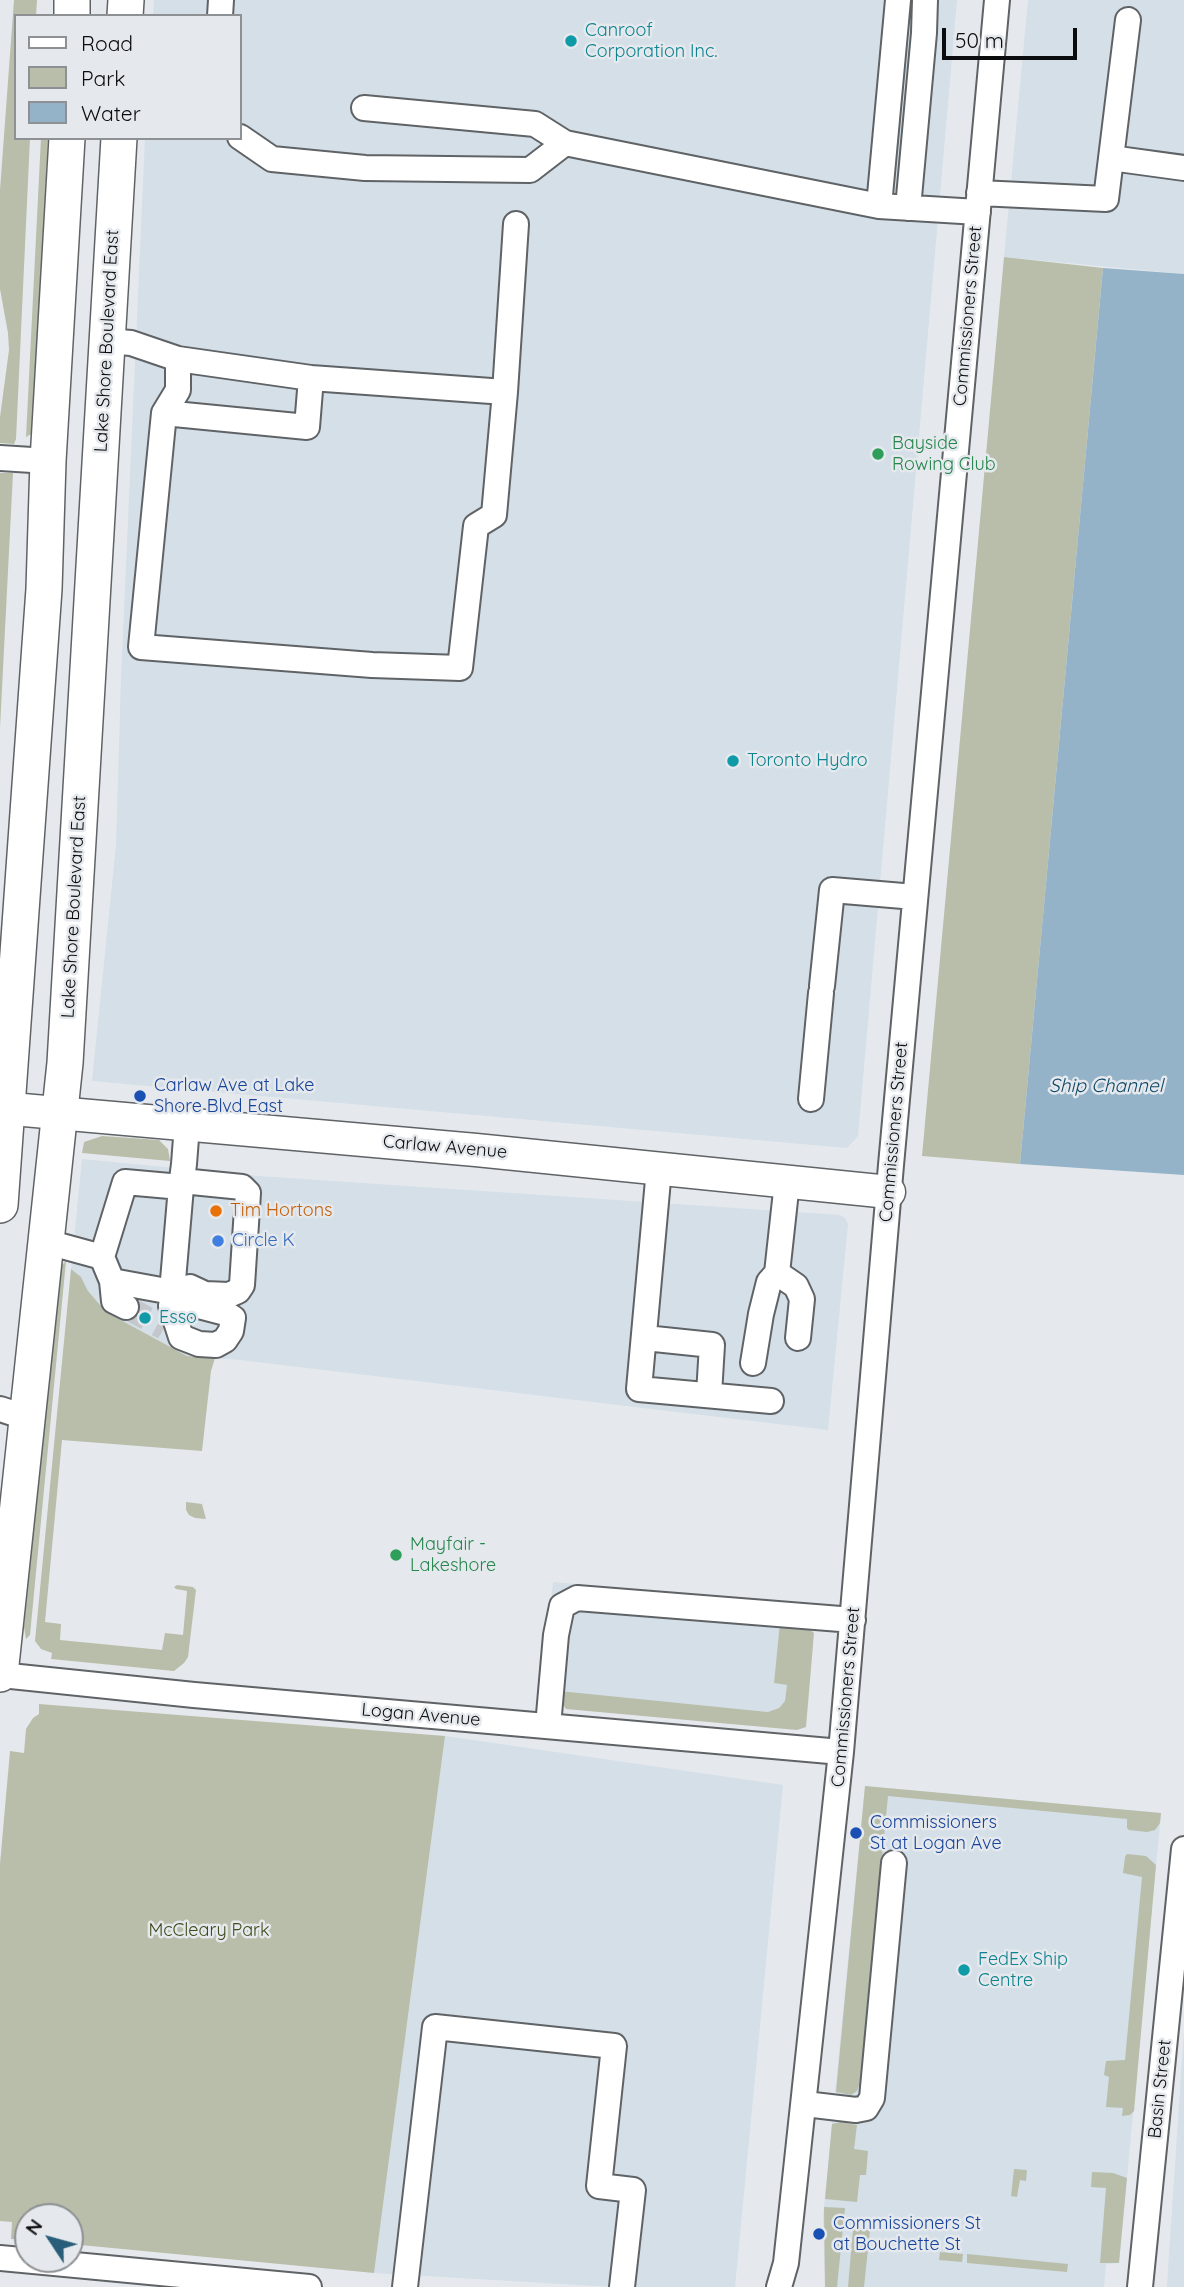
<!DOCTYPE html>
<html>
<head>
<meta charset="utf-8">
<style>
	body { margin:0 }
	#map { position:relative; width:1184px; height:2287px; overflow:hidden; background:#e5e9ed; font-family:Quicksand,sans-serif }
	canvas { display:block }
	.legend { position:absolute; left:14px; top:14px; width:228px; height:126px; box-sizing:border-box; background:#e5e9ed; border:2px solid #8e9194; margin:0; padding:9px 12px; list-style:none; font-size:21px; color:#0b0c0e }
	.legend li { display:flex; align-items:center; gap:14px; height:35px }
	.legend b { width:35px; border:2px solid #8e9194 }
	.north { position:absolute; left:14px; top:2203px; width:70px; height:70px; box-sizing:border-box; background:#e5e9ed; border:2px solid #8e9194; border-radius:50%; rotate:306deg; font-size:19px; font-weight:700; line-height:28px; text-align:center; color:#0b0c0e }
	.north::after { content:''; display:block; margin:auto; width:24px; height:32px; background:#295e7a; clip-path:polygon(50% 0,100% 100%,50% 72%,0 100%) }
	.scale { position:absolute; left:942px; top:28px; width:135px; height:32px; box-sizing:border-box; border:4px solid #0b0c0e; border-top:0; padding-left:9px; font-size:21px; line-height:24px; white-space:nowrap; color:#0b0c0e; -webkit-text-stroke:5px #e5e9ed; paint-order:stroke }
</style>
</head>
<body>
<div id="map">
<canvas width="1184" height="2287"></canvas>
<ul class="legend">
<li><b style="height:9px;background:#fff"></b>Road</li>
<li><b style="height:19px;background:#b8beaa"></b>Park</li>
<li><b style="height:19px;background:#94b3c8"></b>Water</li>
</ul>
<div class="north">N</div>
<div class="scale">50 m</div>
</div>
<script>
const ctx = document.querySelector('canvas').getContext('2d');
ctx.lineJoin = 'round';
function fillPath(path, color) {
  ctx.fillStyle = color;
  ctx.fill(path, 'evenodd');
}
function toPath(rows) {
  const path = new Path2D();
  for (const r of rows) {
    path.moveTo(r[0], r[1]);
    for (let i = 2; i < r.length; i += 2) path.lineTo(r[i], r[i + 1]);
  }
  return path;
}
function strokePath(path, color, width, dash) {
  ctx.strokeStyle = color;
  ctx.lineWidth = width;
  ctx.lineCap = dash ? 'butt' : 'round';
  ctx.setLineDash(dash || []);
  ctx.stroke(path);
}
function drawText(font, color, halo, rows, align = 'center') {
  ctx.font = font + ' Quicksand,sans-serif';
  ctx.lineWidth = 5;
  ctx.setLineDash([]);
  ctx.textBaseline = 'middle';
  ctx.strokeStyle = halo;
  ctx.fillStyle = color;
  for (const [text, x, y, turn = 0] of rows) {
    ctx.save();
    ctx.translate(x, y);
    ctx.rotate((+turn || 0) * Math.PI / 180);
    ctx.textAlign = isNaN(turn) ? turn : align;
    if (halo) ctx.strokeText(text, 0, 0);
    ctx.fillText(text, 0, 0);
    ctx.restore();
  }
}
const built = toPath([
	[154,0,957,0,858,1136,847,1148,92,1081,116,845,121,679,145,138,240,138,240,16,153,16],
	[1028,0,1184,0,1184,274,1004,257],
	[82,1159,258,1176,840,1215,845,1218,848,1224,828,1430,240,1360,187,1356,106,1312,88,1291,81,1277,71,1269],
	[553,1582,793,1603,780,1623,774,1683,787,1685,785,1701,779,1708,768,1712,542,1690],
	[445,1736,783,1785,735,2287,613,2287,374,2273],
	[865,1786,1161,1813,1119,2263,1106,2264,1104,2287,825,2287,823,2217],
	[1184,2030,1184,2287,1167,2287,1167,2285]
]);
const green = toPath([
	[14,0,37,0,36,16,16,16,16,138,30,138,16,439,14,444,0,443,0,417,9,350,8,333,0,289,0,190],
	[41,138,48,138,34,426,31,434,26,437],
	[1004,257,1103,268,1020,1164,922,1156],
	[0,473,13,473,0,728],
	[102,1136,159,1140,168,1149,170,1161,82,1153,84,1142],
	[66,1261,30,1635,26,1639,24,1627,58,1269],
	[71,1269,81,1277,88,1291,106,1312,187,1356,215,1358,211,1371,202,1451,62,1440,45,1622,61,1624,60,1640,162,1650,165,1633,183,1635,187,1591,176,1589,174,1587,177,1585,193,1587,196,1590,188,1657,184,1663,174,1671,51,1659,52,1653,41,1649,35,1641],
	[186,1502,202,1504,206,1519,195,1518,189,1515,186,1510],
	[780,1622,808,1628,814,1633,806,1727,797,1730,566,1709,561,1702,559,1691,768,1712,779,1708,785,1701,787,1685,774,1683],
	[39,1704,445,1736,374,2273,70,2244,70,2217,28,2217,28,2240,11,2239,12,2222,0,2221,0,1864,10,1751,24,1753,26,1729,33,1718,39,1714],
	[865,1786,1161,1813,1160,1823,1155,1830,1147,1832,1129,1830,1127,1828,1127,1819,888,1796,860,2083,857,2091,851,2095,836,2092],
	[1127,1854,1146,1856,1156,1865,1134,2111,1130,2115,1122,2116,1123,2108,1106,2107,1109,2077,1104,2075,1106,2061,1125,2060,1142,1877,1123,1873,1125,1857],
	[841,2122,857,2125,854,2149,868,2151,866,2175,860,2175,857,2202,825,2199,832,2124],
	[1014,2169,1027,2170,1026,2181,1020,2180,1017,2197,1011,2196],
	[1092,2172,1113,2173,1127,2178,1119,2263,1100,2263,1106,2188,1091,2187],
	[824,2207,845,2208,837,2287,825,2287],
	[853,2229,870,2230,864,2287,848,2287],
	[940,2252,963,2254,962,2262,939,2260],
	[967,2254,1068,2264,1067,2272,967,2263]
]);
const water = toPath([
	[1103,268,1184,274,1184,1175,1020,1164]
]);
const minorTunnel = toPath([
	[126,1307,164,1328]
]);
const minor = toPath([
	[220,16,221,0],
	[364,108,535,124,565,143],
	[240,137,272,159,365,168,530,170,565,143,879,206,978,212],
	[1111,158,1184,168],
	[979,193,1106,199,1128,20],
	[879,206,898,0],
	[908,208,924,33,925,0],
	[107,341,131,343,178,359,311,378,505,392,516,224],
	[178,359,178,390,164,413,141,647,372,665,460,668,476,526,494,515,505,392],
	[164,413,307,427,311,378],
	[0,458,48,461],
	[822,986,832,890,915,897],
	[811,1099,821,993],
	[659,1169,639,1389,771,1401],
	[182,1181,242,1187,248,1193,242,1285,238,1291,229,1295,205,1294,190,1287],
	[47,1242,102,1257,112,1281,172,1292],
	[102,1257,125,1182,181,1187],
	[777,1273,796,1286,802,1299,798,1338],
	[112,1281,114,1301,126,1307],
	[172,1299,225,1313,233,1318,231,1331,225,1340,216,1345,199,1344,181,1337,171,1306,172,1299,172,1292,181,1187,184,1164,187,1125],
	[645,1338,712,1345,709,1394],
	[753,1363,761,1314,769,1282,777,1273,787,1182],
	[0,1409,28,1418],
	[0,1675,194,1695,841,1752],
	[548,1726,556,1635,562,1606,577,1598,853,1620],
	[805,2104,856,2110,866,2108,872,2098,894,1863],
	[0,2258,309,2287],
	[405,2287,435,2027,614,2046,599,2186,633,2190,622,2287],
	[779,2287,786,2263,841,1752,891,1165,997,0],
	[1140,2287,1184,1849]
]);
const major = toPath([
	[0,1108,476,1150,889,1192]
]);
const highway = toPath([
	[72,16,72,0],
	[125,16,126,0],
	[0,1205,44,589,48,461,67,138],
	[0,1674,65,1063,119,138]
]);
const markers = [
	[571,41,7,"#0f9aa8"],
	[878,454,7,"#2e9e5b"],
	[733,761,7,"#0f9aa8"],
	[140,1096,7,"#1a4fb4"],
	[216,1211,7,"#e8710a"],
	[218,1241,7,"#3f7fe0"],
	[145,1318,7,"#0f9aa8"],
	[396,1555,7,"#2e9e5b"],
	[856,1833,7,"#1a4fb4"],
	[964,1970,7,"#0f9aa8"],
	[819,2234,7,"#1a4fb4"]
];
const cultureNames = [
	["Canroof",585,31],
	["Corporation Inc.",585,52],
	["Toronto Hydro",747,761],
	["Esso",159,1318],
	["FedEx Ship",978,1960],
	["Centre",978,1981]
];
const streetNames = [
	["Commissioners Street",968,316,-85],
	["Lake Shore Boulevard East",107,341,-87],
	["Lake Shore Boulevard East",74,907,-87],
	["Commissioners Street",894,1132,-85],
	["Carlaw Avenue",445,1147,5],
	["Commissioners Street",846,1697,-85],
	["Logan Avenue",421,1715,5],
	["Basin Street",1160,2089,-84]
];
const leisureNames = [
	["Bayside",892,444],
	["Rowing Club",892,465],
	["Mayfair -",410,1545],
	["Lakeshore",410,1566]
];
const transitNames = [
	["Carlaw Ave at Lake",154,1086],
	["Shore Blvd East",154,1107],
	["Commissioners",870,1823],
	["St at Logan Ave",870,1844],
	["Commissioners St",833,2224],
	["at Bouchette St",833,2245]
];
const foodNames = [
	["Tim Hortons",230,1211]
];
const shopNames = [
	["Circle K",232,1241]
];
const parkNames = [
	["McCleary Park",209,1931]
];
const waterNames = [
	["Ship Channel",1106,1086]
];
fillPath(built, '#d4dfe8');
fillPath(green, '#b8beaa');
fillPath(water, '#94b3c8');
strokePath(minorTunnel, '#c4c8cc', 24, [24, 12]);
strokePath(minor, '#5f6366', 28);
strokePath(major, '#5f6366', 35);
strokePath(highway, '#5f6366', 38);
strokePath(minor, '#fff', 24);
strokePath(major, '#fff', 32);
strokePath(highway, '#fff', 35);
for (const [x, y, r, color] of markers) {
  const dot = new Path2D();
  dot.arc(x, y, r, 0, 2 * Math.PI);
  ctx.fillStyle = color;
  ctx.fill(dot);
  strokePath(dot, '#e5e9ed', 2.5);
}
drawText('18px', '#0d838f', '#e5e9ed', cultureNames, 'left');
drawText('18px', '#0b0c0e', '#e5e9ed', streetNames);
drawText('18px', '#27864d', '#e5e9ed', leisureNames, 'left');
drawText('18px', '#164399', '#e5e9ed', transitNames, 'left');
drawText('18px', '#c56008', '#e5e9ed', foodNames, 'left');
drawText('18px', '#366cbe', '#e5e9ed', shopNames, 'left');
drawText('18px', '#3e4b18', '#e5e9ed', parkNames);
drawText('italic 19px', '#0e4866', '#e5e9ed', waterNames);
</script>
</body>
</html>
